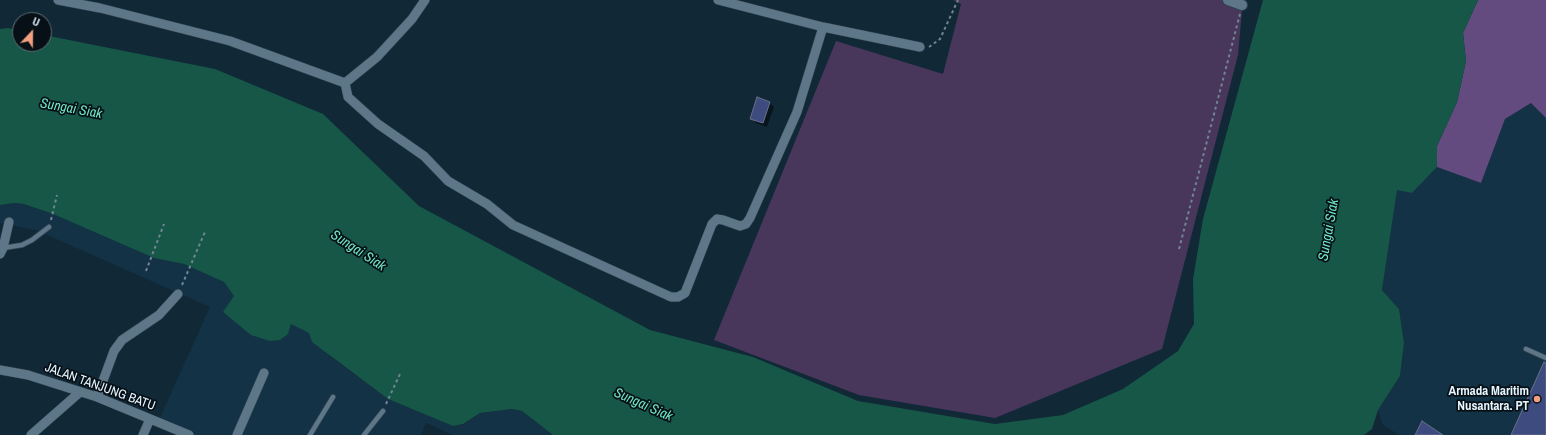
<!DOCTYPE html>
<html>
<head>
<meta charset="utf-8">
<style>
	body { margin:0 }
	#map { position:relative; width:1546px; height:435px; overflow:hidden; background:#112837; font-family:"Archivo Narrow",sans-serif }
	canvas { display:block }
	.north { position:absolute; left:12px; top:12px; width:40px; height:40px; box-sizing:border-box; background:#061016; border:1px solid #606c73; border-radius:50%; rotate:22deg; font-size:11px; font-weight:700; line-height:16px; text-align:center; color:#e7f5ff }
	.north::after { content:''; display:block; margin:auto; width:14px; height:18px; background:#f2a07f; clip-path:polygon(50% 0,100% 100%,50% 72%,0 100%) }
</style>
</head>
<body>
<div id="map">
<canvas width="1546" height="435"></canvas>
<div class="north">U</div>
</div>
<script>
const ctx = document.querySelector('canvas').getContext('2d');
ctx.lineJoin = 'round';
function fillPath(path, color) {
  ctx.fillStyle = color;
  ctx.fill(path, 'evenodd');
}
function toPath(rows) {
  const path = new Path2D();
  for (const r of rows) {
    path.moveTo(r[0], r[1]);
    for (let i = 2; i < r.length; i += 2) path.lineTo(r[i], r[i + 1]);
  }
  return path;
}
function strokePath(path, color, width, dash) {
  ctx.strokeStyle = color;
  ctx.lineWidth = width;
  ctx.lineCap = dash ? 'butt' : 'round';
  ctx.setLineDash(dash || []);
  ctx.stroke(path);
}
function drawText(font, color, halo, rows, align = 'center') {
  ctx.font = font + ' "Archivo Narrow",sans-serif';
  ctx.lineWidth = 3.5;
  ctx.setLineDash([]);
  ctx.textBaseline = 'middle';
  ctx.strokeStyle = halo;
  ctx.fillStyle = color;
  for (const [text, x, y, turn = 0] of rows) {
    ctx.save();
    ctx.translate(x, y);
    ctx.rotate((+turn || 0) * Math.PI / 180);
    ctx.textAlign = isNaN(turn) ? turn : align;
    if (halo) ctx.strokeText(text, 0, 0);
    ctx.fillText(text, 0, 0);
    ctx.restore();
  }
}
const built = toPath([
	[1531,103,1546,118,1546,435,1399,435,1383,425,1378,410,1400,376,1404,343,1399,309,1382,290,1397,189,1412,193,1437,167,1481,183,1505,119],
	[14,203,24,204,53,214,154,258,184,264,224,282,234,296,288,334,291,324,310,333,331,357,388,399,453,426,464,424,480,413,512,409,522,411,553,435,453,435,426,423,421,435,188,435,158,422,210,307,36,230,0,223,0,205]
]);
const green = toPath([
	[953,0,1243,0,1238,55,1162,349,995,418,859,395,714,340,836,41,943,74,961,4]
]);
const forest = toPath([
	[1478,0,1546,0,1546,118,1531,103,1505,119,1481,183,1437,167,1437,146,1457,102,1466,61,1463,33]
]);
const water = toPath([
	[1263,0,1478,0,1463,33,1466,61,1457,102,1437,146,1437,167,1412,193,1397,190,1382,290,1399,309,1404,343,1400,376,1378,410,1372,429,1364,435,553,435,522,411,512,409,480,413,463,424,453,426,388,399,312,342,309,333,291,324,288,334,280,340,270,341,251,335,223,312,234,296,224,282,184,264,154,258,53,214,24,204,14,203,0,205,0,29,8,28,20,31,20,44,44,44,44,35,215,69,323,114,419,206,650,330,753,357,858,401,995,424,1063,415,1123,389,1178,351,1194,324,1193,279,1203,219]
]);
const shadow = toPath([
	[769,102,774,107,767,127,756,123,751,118]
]);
const building = toPath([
	[757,97,770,102,763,123,750,119,757,97],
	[1544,362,1546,363,1546,435,1511,435,1544,362],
	[1422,421,1443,435,1415,435,1422,421]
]);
const path = toPath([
	[929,47,940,39,958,0],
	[51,220,57,195],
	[1179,249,1240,14],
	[146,271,164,224],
	[182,285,205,232],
	[386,404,400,374]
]);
const service = toPath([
	[3,248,22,245,32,240,49,227],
	[1526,349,1546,358],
	[310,435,333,397],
	[364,435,383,411]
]);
const minor = toPath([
	[58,0,100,8,230,41,345,83],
	[718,0,823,27,920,47],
	[345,83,348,97,378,124,424,156,448,181,487,204,513,225,671,297,678,297,685,293,712,224,717,219,723,220,740,226,746,224,750,218,797,112,823,27],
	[345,83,377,57,412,19,425,0],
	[0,254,3,248,9,222],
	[0,370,28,375,97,397,189,435],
	[97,397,114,351,122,340,159,315,178,294],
	[31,435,80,392],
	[143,435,150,419],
	[237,435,264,373]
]);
const tertiary = toPath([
	[1228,0,1242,5]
]);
const markers = [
	[1537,399,4,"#f2a07f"]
];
const streetNames = [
	["JALAN TANJUNG BATU",100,387,20]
];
const poiNames = [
	["Armada Maritim",1529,392],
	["Nusantara. PT",1529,407]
];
const waterNames = [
	["Sungai Siak",71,109,10],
	["Sungai Siak",1329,230,-80],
	["Sungai Siak",358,251,33],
	["Sungai Siak",643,405,24]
];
fillPath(built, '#133245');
fillPath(green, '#48375b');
fillPath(forest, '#634b7f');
fillPath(water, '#165747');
fillPath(shadow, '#0007');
fillPath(building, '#3e4b7e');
strokePath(building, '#69708a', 1);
strokePath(service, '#334250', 6);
strokePath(minor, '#334250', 10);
strokePath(tertiary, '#334250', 12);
strokePath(path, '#718491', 2, [3, 3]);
strokePath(service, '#5d7788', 4.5);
strokePath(minor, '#5d7788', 9);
strokePath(tertiary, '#5d7788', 10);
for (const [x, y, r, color] of markers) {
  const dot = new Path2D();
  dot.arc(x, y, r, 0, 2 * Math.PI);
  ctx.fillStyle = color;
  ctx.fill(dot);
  strokePath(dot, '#061016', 1.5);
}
drawText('13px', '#e7f5ff', '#061016', streetNames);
drawText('bold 13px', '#e7f5ff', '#061016', poiNames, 'right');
drawText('italic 14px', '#70e6c5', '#061016', waterNames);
</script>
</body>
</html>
